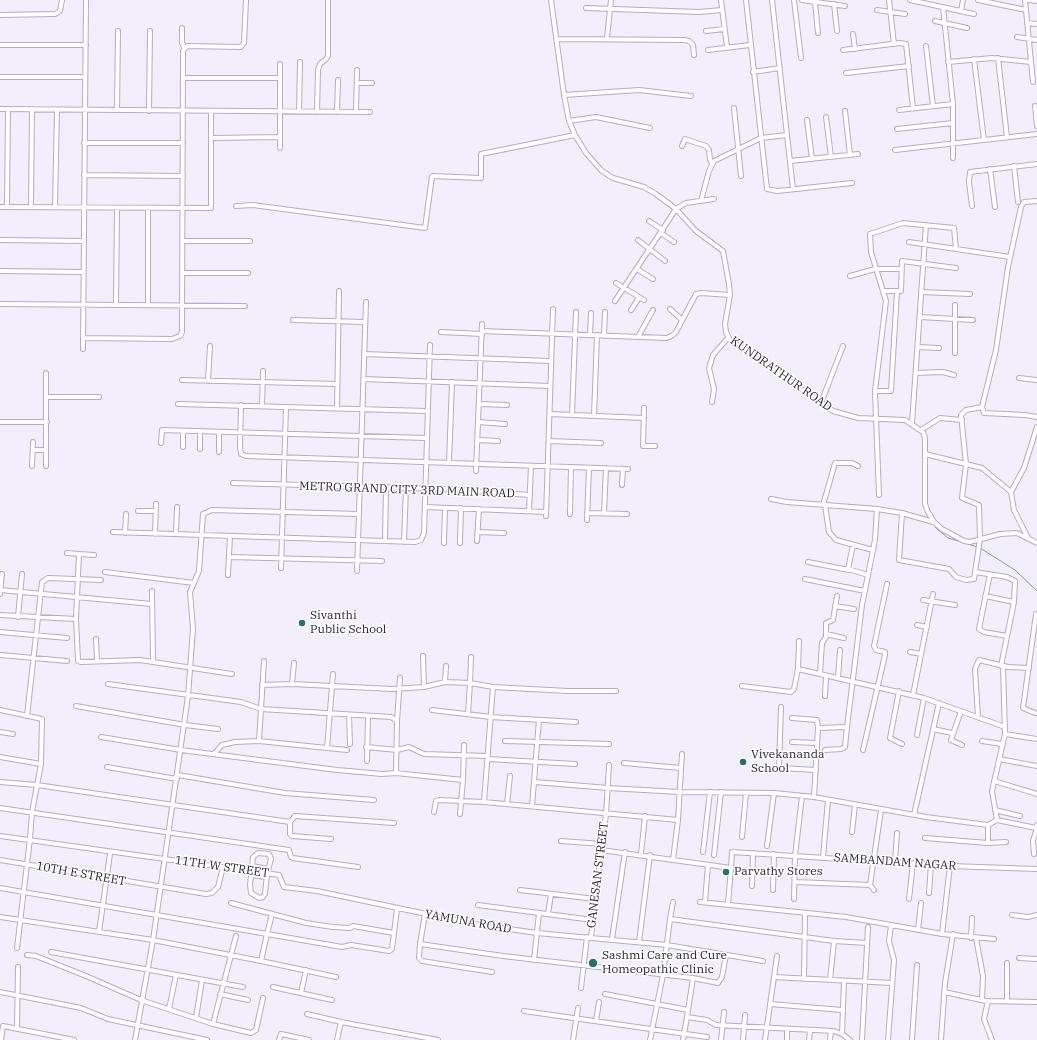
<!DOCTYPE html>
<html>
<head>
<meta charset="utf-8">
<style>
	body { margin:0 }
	canvas { display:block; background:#f3eefc }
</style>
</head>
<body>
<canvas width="1037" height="1040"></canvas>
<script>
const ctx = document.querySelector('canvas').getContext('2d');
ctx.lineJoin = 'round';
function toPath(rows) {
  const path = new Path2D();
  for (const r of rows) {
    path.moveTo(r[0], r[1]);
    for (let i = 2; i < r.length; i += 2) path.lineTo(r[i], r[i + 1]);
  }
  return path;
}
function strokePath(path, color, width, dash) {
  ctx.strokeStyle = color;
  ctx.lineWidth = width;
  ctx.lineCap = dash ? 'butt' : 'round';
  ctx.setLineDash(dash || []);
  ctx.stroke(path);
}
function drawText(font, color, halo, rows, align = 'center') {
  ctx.font = font + ' "IBM Plex Serif",serif';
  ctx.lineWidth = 3;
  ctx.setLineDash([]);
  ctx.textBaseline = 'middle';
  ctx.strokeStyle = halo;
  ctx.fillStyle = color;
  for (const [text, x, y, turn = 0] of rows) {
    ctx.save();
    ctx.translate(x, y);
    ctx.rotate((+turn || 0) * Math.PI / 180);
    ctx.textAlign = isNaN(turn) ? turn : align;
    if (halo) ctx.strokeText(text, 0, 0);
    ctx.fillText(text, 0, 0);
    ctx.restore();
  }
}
const stream = toPath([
	[935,527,948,538,962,542],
	[965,543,977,547],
	[980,548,1015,570,1037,591]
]);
const minor = toPath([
	[551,0,564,95,569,121,575,135,586,153,602,171,613,178,644,187,656,194,676,209,696,231,723,251,729,284,730,295,725,324,726,332,730,340,833,411,858,418,905,420,923,432,925,438,925,504,928,512,934,522,942,529,964,541,970,542,1000,534,1017,533,1037,543],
	[721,0,727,47],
	[746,0,767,189,777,191,852,183],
	[772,0,793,189],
	[794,0,801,58],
	[802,0,845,6],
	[889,0,894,44],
	[910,0,974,14],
	[978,0,1026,10],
	[1025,0,1033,82],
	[1028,0,1037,1],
	[815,2,818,33],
	[834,4,837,31],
	[943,7,953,104,953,158],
	[586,8,699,12,722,10],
	[877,10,905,14],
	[961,11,963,0],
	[0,15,55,14,60,11,62,0],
	[935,21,967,28],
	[1027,23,1037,24],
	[182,28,182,43,184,47],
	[706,31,724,29],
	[853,34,855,49],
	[1017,37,1037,40],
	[607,38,611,0],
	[558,39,684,40,689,41,693,45,694,55],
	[0,45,86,45],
	[926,46,933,106],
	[708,50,750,45],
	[843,50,900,43,906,44,913,108],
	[998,58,1007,137],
	[974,59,984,140],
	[948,62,992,58,1031,62],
	[753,72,780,68],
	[846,73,909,66],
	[0,77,85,77],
	[183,78,280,78],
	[357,83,372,83],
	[564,95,639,90,691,96],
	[1035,106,1037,126],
	[734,108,741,176],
	[0,109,370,112],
	[117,110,118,31],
	[899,110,953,104],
	[149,111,150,31],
	[845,111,850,155],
	[299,112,300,62],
	[317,112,318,70,320,64,326,59,328,56,328,0],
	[337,112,338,80],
	[356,112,357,70],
	[826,117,831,157],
	[807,120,812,159],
	[569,121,596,117,650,128],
	[897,129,953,123],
	[211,138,280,137],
	[84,143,183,143],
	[682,146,685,139,706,146,709,150,710,160,712,163],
	[280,148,280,64],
	[895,150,1037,134],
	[790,161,858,154],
	[1014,166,1018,202],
	[990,169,995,207],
	[84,175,183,176],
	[701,201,709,171,714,161,761,138,787,135],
	[1037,201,1024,202,1021,207,1008,267,996,350,982,407,984,413,1025,415,1037,417],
	[236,206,253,205,425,228,432,176,481,178,481,154,575,135],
	[972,206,969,182,970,172,1037,164],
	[0,207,211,208,211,111],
	[7,207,8,109],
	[31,207,32,109],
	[55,207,57,110],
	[148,208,148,305],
	[649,221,663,230],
	[661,233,674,242],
	[0,240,84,241],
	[638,240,665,261],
	[183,241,250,241],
	[909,242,956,249],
	[637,269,653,279],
	[0,271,83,272],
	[183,273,248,273],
	[850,276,875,269,901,269],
	[616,283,644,300],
	[883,291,901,291,902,261,956,268],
	[921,292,970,294],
	[615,301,676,209,686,203,714,199],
	[0,304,245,306],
	[116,305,117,208],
	[670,309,682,320],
	[631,310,639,298],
	[920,317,973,320],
	[293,320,365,322],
	[482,331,667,338,673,335,676,332,696,294,701,293,730,295],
	[441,332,482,334],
	[590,335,591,313],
	[604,336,605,312],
	[638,337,653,310],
	[83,338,172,339,180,336,182,332,183,51,187,46,241,47,244,43,246,0],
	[918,347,939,348],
	[83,349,86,0],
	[955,353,955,305],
	[364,354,551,361],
	[46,373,46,466],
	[916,373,943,372,954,375],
	[1019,378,1037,380],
	[363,379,550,386],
	[182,380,337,384],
	[208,381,210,346],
	[875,391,891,391,897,291],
	[46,397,99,397],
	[712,402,714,389,709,368,713,355,728,338],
	[821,403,843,346],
	[178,404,427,411],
	[479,404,507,405],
	[241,405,240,447,241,454,246,456,628,469],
	[262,406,263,371],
	[337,408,339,291],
	[644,408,643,446,655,446],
	[550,414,644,418],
	[572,415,576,312],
	[594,416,597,335],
	[0,422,47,422],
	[478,422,505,424],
	[912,423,926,225],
	[921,430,940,418,962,420],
	[478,440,498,441],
	[549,441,601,443],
	[161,443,162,430,426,438],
	[183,447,183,431],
	[200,449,200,431],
	[33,450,46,450],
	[219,452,219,432],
	[925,454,982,468,1011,492],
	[449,463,452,382],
	[32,466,33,442],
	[476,471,482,324],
	[233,483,444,489,530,495],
	[622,485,623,469],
	[879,495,875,391,886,301,871,252,870,234,903,223,954,228,956,249,1010,257],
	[771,499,787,502,877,509,902,513,933,522],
	[823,505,835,463,852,463,858,466],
	[825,505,829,532,836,540,873,550],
	[425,507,546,512],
	[138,511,155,511],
	[529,511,531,466],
	[587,513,627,514],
	[604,513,606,468],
	[902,513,899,560,949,569,956,577,966,580,974,579,980,539,979,505,962,498,966,464,961,415,966,410,982,407],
	[570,514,571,467],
	[546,516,553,309],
	[587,520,589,468],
	[113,532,415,542,421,540,424,533,430,345],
	[478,532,504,533],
	[125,533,126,514],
	[155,534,156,504],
	[176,534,177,507],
	[1028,538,1014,510,1011,492,1024,468,1037,427],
	[385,541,386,488],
	[477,541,479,509],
	[404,542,406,488],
	[444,543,445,508],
	[460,543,461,508],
	[853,545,848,569,868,575],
	[67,553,79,554],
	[94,555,79,554,76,619,78,661,81,662,140,660,232,674],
	[229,557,382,561],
	[808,562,849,570],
	[281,568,286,407],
	[357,571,366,302],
	[105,572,194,583],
	[975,572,1007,577,1015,581,1014,602,1001,666],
	[990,574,979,629,984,632,1007,636],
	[228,575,230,536],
	[805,579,865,591],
	[0,590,152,604],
	[152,591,153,662],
	[0,594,2,574],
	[985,596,1014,602],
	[923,600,955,605],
	[835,606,854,609],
	[0,615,76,619],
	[18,617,22,574],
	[917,625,927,627],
	[0,632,67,638],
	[826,634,844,638],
	[96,639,97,661],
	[799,641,798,669,924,698,1005,727],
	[910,652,921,654],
	[0,655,67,661],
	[471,657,470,683,493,687,568,691,616,691],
	[820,674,822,643,826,637,826,623,833,620,837,596],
	[838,678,840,650],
	[445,682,446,666],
	[108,684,241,702,261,709,391,717,397,721,396,773],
	[292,684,294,663],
	[262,685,292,684,392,689,424,687,423,656],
	[742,686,791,692,794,689,798,669],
	[424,687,445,682,470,683,468,714],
	[899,691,890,738,902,744],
	[913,695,933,594],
	[825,696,826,676],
	[76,706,185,725,218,729],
	[781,707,779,768,816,770],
	[0,710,42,719,41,764],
	[432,710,491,717,576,722],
	[961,711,951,740,962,745],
	[1035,713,1023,708,1036,614],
	[349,715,350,744],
	[27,716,42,582,48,578,101,580],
	[978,717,975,669,979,660,1008,667,1029,668],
	[792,718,817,720,818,728],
	[397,721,400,678],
	[933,729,952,733],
	[0,732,13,734],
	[1005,734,1037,739],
	[917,735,924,698],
	[101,737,181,750,337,770,382,774,396,773,463,780,460,814],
	[259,741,264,661],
	[505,741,609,744],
	[982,741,1002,744],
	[792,742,817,743],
	[366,747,397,750,409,747,424,754,488,756],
	[327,748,347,750],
	[825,750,841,749,845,747,847,727],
	[863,750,885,655,885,652,876,650,874,646,887,584],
	[214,754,222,745,235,742,259,741,327,748,333,674],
	[0,757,41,764,32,812,30,839,17,948],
	[488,759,575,764],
	[999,759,1037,766],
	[367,761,368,716],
	[624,763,681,768],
	[107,767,177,779],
	[178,775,285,793,374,800],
	[463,780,464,745],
	[994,781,1037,794],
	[0,782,37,785,290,822,290,834,292,836,331,839],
	[535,782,608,788,680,792,774,793,814,797,926,817,988,825,997,820,992,791,1005,734,1003,667],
	[814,797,818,728,847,727,862,605,875,540,877,509],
	[484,802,493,687],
	[507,804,510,776],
	[532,806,539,720],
	[0,808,289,850,291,857,293,858,358,867],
	[995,810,1020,816],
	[434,812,436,801,439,800,484,802,678,820,673,860],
	[914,815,939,703],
	[678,820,682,754],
	[997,820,1036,828,1037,825],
	[290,822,295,816,394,823],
	[852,832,855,805],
	[0,836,279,875,284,887,317,891,474,924,537,933,667,945,763,961],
	[742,837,746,793],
	[925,838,988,843,1006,842],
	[561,841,602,844],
	[988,843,988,825],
	[767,846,774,793],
	[601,850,731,868,732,852,950,866,1037,869],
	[703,852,710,792],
	[258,853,269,854,271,859,267,874,265,894,263,897,259,898,251,893,250,885,253,857,258,853],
	[641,854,645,816],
	[1034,854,1033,841,1037,828],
	[714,855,721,792],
	[823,857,828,800],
	[0,860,206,894,212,893,218,887,223,867],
	[895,862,897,833],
	[252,866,268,869],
	[252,875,266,877],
	[795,882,870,885],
	[752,886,753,853],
	[0,888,267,934,272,914],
	[520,890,595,899],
	[773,890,774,854],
	[874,890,870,885,881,810],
	[929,893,931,864],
	[794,899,795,856,802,796],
	[909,899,913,863],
	[700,902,846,917,942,934,994,939],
	[705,902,708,865],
	[231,903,306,923,333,927,350,928,353,926,394,933],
	[728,904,731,868],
	[478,905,593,920],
	[425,914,420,944,503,956,693,978,718,983,722,977,726,955],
	[548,914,551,894],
	[1012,915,1028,917,1037,915],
	[0,917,153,940,261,961,267,934,342,947,351,945,389,951,392,949,397,909],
	[670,919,673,902],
	[918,930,921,903],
	[99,932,110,854],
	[942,934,950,866],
	[591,937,606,814,609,765],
	[971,938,972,918],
	[976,938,983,976,982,1000],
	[612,939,625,852],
	[639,942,650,855],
	[420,944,419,958,422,961,492,972],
	[51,952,243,987],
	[27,955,36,956,86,976,141,1000,213,1024,251,1033,256,1030,263,998],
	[1019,958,1037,959],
	[534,960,539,913],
	[261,961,336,977],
	[774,977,892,983],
	[804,979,805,913],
	[830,980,834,941],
	[273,987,332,1000],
	[581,988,587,937],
	[0,992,81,1008,108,1019,207,1040],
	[944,992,986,1001,1037,1002],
	[301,993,306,970],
	[220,994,248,1000],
	[605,994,688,1010],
	[988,1001,984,1019,992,1040],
	[1007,1001,1007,963],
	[770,1004,842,1010],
	[169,1009,176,975],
	[524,1011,707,1037],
	[307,1014,341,1022],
	[687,1017,693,978],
	[196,1018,202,980],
	[596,1021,599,1002],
	[213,1024,236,936],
	[17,1029,18,967],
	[842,1034,844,981],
	[1,1040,3,1026,74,1040],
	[135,1040,153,940,188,696,193,629,190,592,199,571,203,514,212,510,359,514],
	[279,1040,281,1034,309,1040],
	[337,1040,341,1022,438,1040],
	[573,1040,578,1008],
	[650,1040,663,975,670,919,834,941,867,943],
	[683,1040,687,1017,707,1020,716,1025,834,1031,842,1034,850,1040],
	[721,1040,724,1012],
	[743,1040,745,1015],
	[765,1040,777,956],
	[787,1040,787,1030],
	[809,1040,810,1031],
	[830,1040,831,1031],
	[862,1040,868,927],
	[888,1040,894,960,889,941,891,925],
	[912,1040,917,965],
	[941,1040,945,983,953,934]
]);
const markers = [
	[302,623,4,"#287068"],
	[743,762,4,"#287068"],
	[726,872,4,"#287068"],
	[593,963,5,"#287068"]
];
const streetNames = [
	["KUNDRATHUR ROAD",781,374,35],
	["METRO GRAND CITY 3RD MAIN ROAD",407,490,2],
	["SAMBANDAM NAGAR",895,862,4],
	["11TH W STREET",222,867,8],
	["10TH E STREET",81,874,10],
	["GANESAN STREET",598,875,-83],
	["YAMUNA ROAD",468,922,10]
];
const poiNames = [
	["Sivanthi",310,616],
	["Public School",310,630],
	["Vivekananda",751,755],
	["School",751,769],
	["Parvathy Stores",734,872],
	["Sashmi Care and Cure",602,956],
	["Homeopathic Clinic",602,970]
];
strokePath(stream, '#8098ae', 1);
strokePath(minor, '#b7aacb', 6);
strokePath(minor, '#fff', 4);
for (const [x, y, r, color] of markers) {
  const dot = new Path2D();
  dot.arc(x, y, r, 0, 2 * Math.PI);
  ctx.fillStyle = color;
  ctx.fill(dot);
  strokePath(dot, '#fff', 1.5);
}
drawText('12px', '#2a2532', '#fff', streetNames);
drawText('12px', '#2a2532', '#fff', poiNames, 'left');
</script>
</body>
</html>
